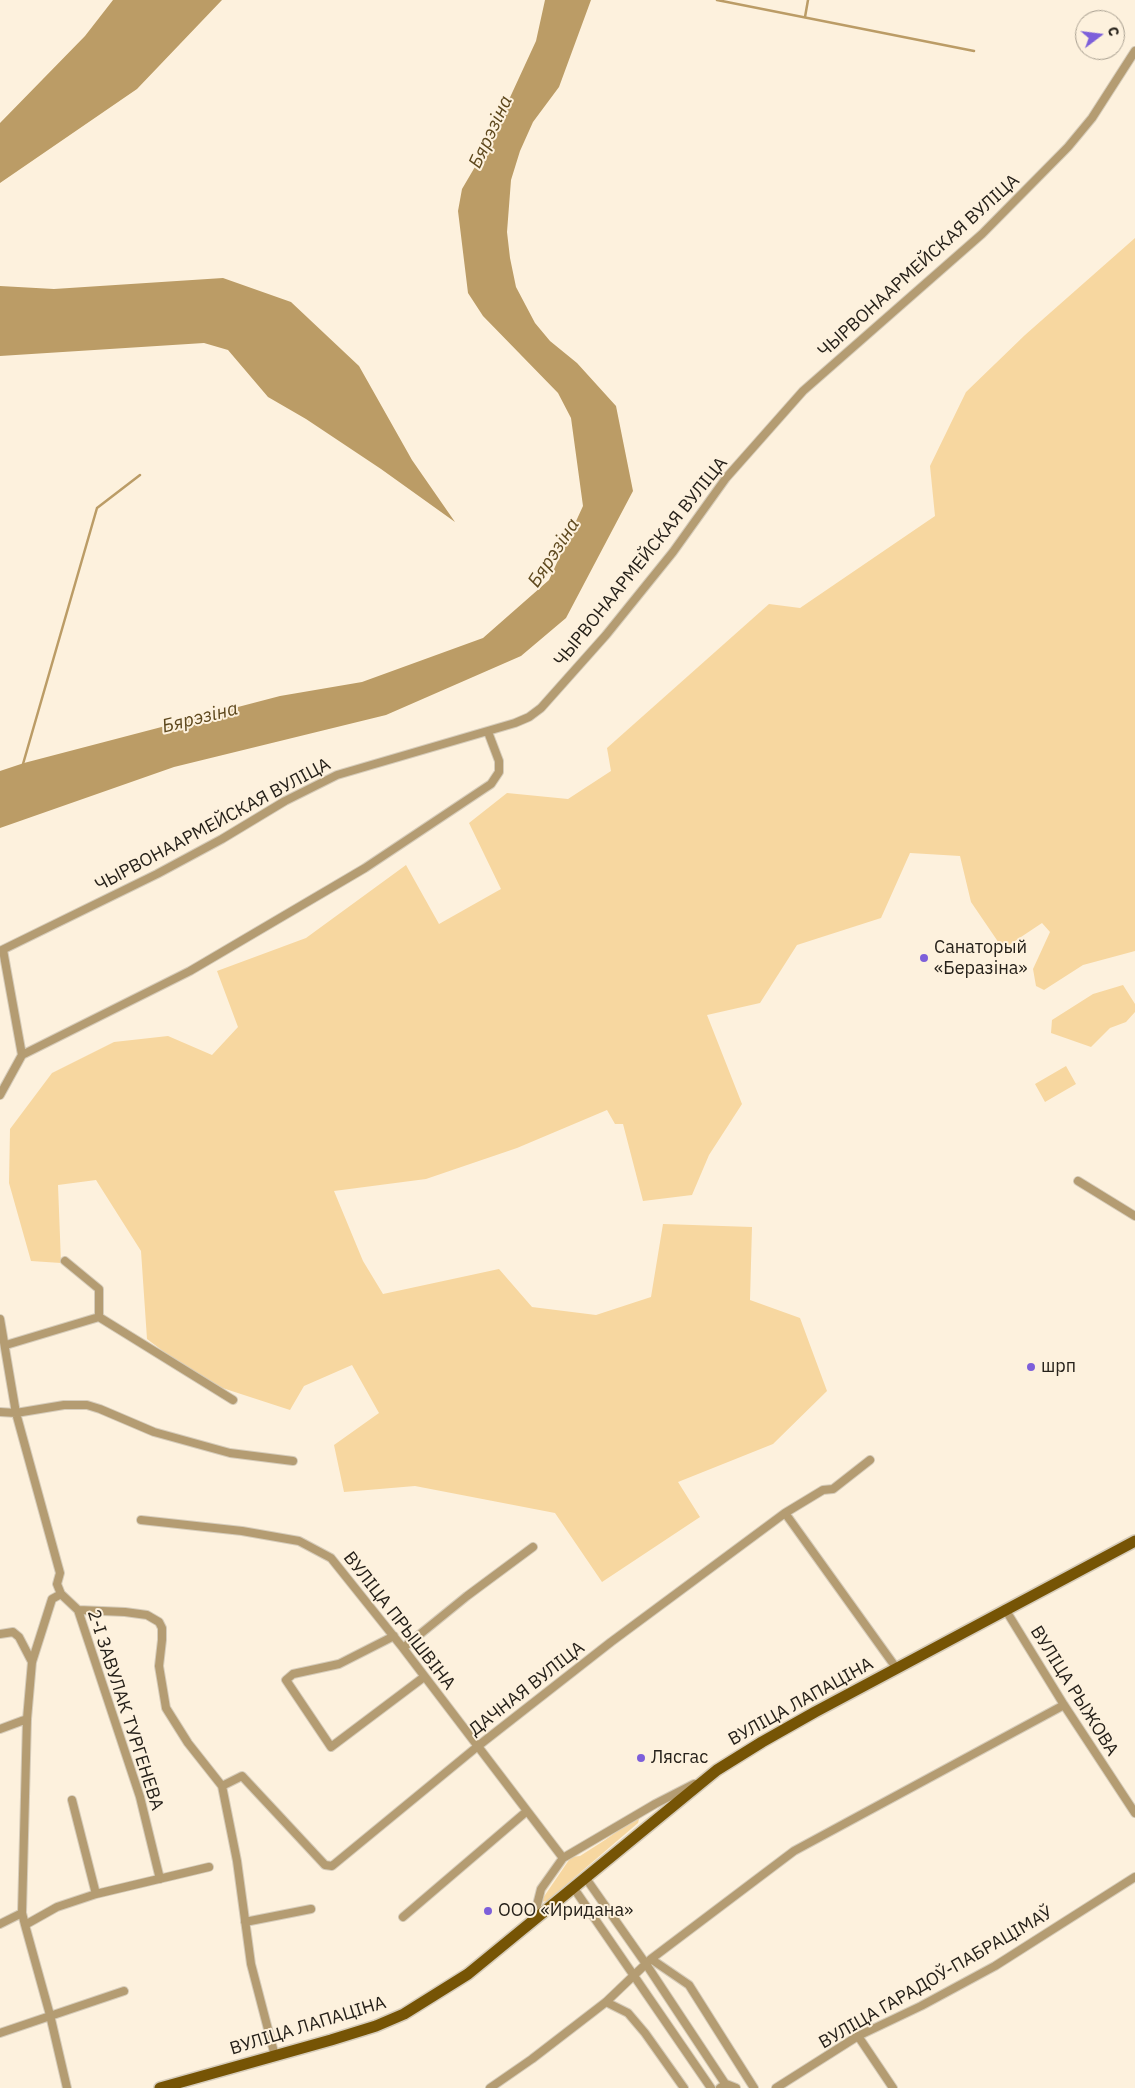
<!DOCTYPE html>
<html>
<head>
<meta charset="utf-8">
<style>
	body { margin:0 }
	#map { position:relative; width:1135px; height:2088px; overflow:hidden; background:#fdf1dd; font-family:"IBM Plex Sans",sans-serif }
	canvas { display:block }
	.north { position:absolute; left:1075px; top:10px; width:50px; height:50px; box-sizing:border-box; background:#fdf1dd; border:1px solid #a79e8f; border-radius:50%; rotate:75deg; font-size:14px; font-weight:700; line-height:20px; text-align:center; color:#26211a }
	.north::after { content:''; display:block; margin:auto; width:18px; height:22px; background:#7d5fda; clip-path:polygon(50% 0,100% 100%,50% 72%,0 100%) }
</style>
</head>
<body>
<div id="map">
<canvas width="1135" height="2088"></canvas>
<div class="north">С</div>
</div>
<script>
const ctx = document.querySelector('canvas').getContext('2d');
ctx.lineJoin = 'round';
function fillPath(path, color) {
  ctx.fillStyle = color;
  ctx.fill(path, 'evenodd');
}
function toPath(rows) {
  const path = new Path2D();
  for (const r of rows) {
    path.moveTo(r[0], r[1]);
    for (let i = 2; i < r.length; i += 2) path.lineTo(r[i], r[i + 1]);
  }
  return path;
}
function strokePath(path, color, width, dash) {
  ctx.strokeStyle = color;
  ctx.lineWidth = width;
  ctx.lineCap = dash ? 'butt' : 'round';
  ctx.setLineDash(dash || []);
  ctx.stroke(path);
}
function drawText(font, color, halo, rows, align = 'center') {
  ctx.font = font + ' "IBM Plex Sans",sans-serif';
  ctx.lineWidth = 4;
  ctx.setLineDash([]);
  ctx.textBaseline = 'middle';
  ctx.strokeStyle = halo;
  ctx.fillStyle = color;
  for (const [text, x, y, turn = 0] of rows) {
    ctx.save();
    ctx.translate(x, y);
    ctx.rotate((+turn || 0) * Math.PI / 180);
    ctx.textAlign = isNaN(turn) ? turn : align;
    if (halo) ctx.strokeText(text, 0, 0);
    ctx.fillText(text, 0, 0);
    ctx.restore();
  }
}
const green = toPath([
	[1135,238,1135,951,1083,965,1044,990,1036,986,1033,969,1050,932,1042,923,1003,949,971,902,960,856,910,853,881,918,797,945,760,1003,707,1015,742,1104,709,1155,692,1195,643,1201,623,1124,615,1124,607,1110,517,1148,426,1179,334,1191,363,1261,383,1294,499,1269,532,1307,596,1315,651,1297,663,1224,752,1227,750,1300,800,1318,827,1391,773,1444,678,1482,700,1517,602,1582,555,1513,415,1486,344,1492,334,1445,379,1413,352,1365,304,1386,290,1410,204,1382,147,1339,141,1251,96,1180,58,1185,61,1263,31,1261,9,1183,10,1129,52,1073,114,1042,168,1036,212,1055,238,1027,217,971,306,938,406,865,439,924,501,889,469,823,507,793,568,799,611,771,607,748,769,604,800,608,935,516,930,466,966,392,1025,335],
	[1123,985,1135,1004,1135,1012,1126,1022,1110,1028,1091,1047,1051,1033,1052,1020,1093,994],
	[1066,1066,1076,1084,1045,1102,1035,1084],
	[636,1818,639,1819,638,1823,547,1901,541,1902,543,1898,571,1857,580,1856,605,1840]
]);
const water = toPath([
	[113,0,222,0,137,89,0,183,0,123,85,36],
	[545,0,591,0,559,87,533,122,520,151,511,180,507,232,510,258,516,287,535,323,550,341,577,363,616,406,633,491,566,618,521,656,386,715,174,767,0,828,0,771,24,763,280,696,362,682,483,638,549,580,583,506,571,418,558,393,483,316,468,293,458,211,462,189,489,143,536,41],
	[223,278,291,302,359,366,412,460,455,522,381,469,306,419,268,397,228,350,204,343,0,356,0,286,54,289]
]);
const stream = toPath([
	[717,0,974,51],
	[805,17,808,0],
	[23,764,97,508,140,475]
]);
const minor = toPath([
	[0,951,157,874,222,839,285,801,337,775,515,723,529,717,541,708,606,635,673,552,726,478,803,391,982,234,1068,147,1092,118,1135,51],
	[22,1055,190,971,365,868,491,784,499,772,499,761,488,732],
	[0,1095,22,1055,3,950],
	[1078,1181,1135,1216],
	[99,1317,233,1400],
	[0,1319,16,1413,60,1573,57,1584,61,1594,78,1610,140,1797,160,1879],
	[6,1345,99,1317,99,1289,65,1261],
	[0,1412,16,1413,64,1405,87,1405,100,1409,154,1432,230,1453,293,1461],
	[785,1513,897,1669],
	[141,1520,242,1531,299,1541,331,1558,403,1648,563,1858],
	[1005,1609,1064,1705,1135,1813],
	[78,1610,125,1612,147,1615,159,1622,162,1628,162,1640,159,1666,166,1708,188,1743,222,1786,237,1861,251,1964,275,2056],
	[0,1634,13,1632,19,1637,32,1662],
	[394,1636,339,1664,293,1674,286,1680,331,1747,424,1677],
	[403,1648,467,1596,533,1547],
	[0,1729,27,1719],
	[222,1786,242,1776,325,1865,332,1866,478,1746,611,1642,785,1513,823,1490,833,1489,870,1460],
	[72,1800,96,1894],
	[585,1877,646,1964,728,2088],
	[573,1887,711,2088],
	[22,1913,27,1719,32,1662,52,1599,61,1594],
	[403,1917,527,1811],
	[533,1921,541,1889,563,1858,655,1804,694,1784],
	[245,1922,311,1909],
	[0,1924,22,1913,25,1925,57,1907,96,1894,209,1867],
	[25,1925,50,2015,67,2088],
	[651,1959,689,1985,754,2088],
	[606,2002,628,2013,645,2033,684,2088],
	[0,2033,124,1991],
	[858,2036,893,2088],
	[490,2088,532,2059,606,2002,651,1959,794,1851,1064,1705],
	[720,2088,726,2084,736,2088],
	[776,2088,858,2036,921,2006,995,1966,1135,1877]
]);
const primary = toPath([
	[160,2088,331,2040,376,2026,404,2014,468,1974,717,1770,762,1742,815,1712,1135,1541]
]);
const markers = [
	[924,958,5,"#7d5fda"],
	[1031,1367,5,"#7d5fda"],
	[641,1758,5,"#7d5fda"],
	[488,1911,5,"#7d5fda"]
];
const streetNames = [
	["ЧЫРВОНААРМЕЙСКАЯ ВУЛІЦА",919,266,-42],
	["ЧЫРВОНААРМЕЙСКАЯ ВУЛІЦА",641,562,-51],
	["ЧЫРВОНААРМЕЙСКАЯ ВУЛІЦА",213,825,-28],
	["ВУЛІЦА ПРЫШВІНА",399,1621,52],
	["ДАЧНАЯ ВУЛІЦА",527,1689,-38],
	["ВУЛІЦА РЫЖОВА",1074,1691,58],
	["ВУЛІЦА ЛАПАЦІНА",801,1702,-29],
	["2-І ЗАВУЛАК ТУРГЕНЕВА",125,1710,72],
	["ВУЛІЦА ГАРАДОЎ-ПАБРАЦІМАЎ",936,1978,-30],
	["ВУЛІЦА ЛАПАЦІНА",308,2026,-17]
];
const poiNames = [
	["Санаторый",934,948],
	["«Беразіна»",934,969],
	["шрп",1041,1367],
	["Лясгас",651,1758],
	["ООО «Иридана»",498,1911]
];
const waterNames = [
	["Бярэзіна",491,132,-65],
	["Бярэзіна",554,553,-57],
	["Бярэзіна",200,718,-14]
];
fillPath(green, '#f7d7a0');
fillPath(water, '#bb9c66');
strokePath(stream, '#bb9c66', 2.5);
strokePath(minor, '#d6ccba', 10);
strokePath(primary, '#d6ccba', 14);
strokePath(minor, '#b49c72', 8);
strokePath(primary, '#765405', 11);
for (const [x, y, r, color] of markers) {
  const dot = new Path2D();
  dot.arc(x, y, r, 0, 2 * Math.PI);
  ctx.fillStyle = color;
  ctx.fill(dot);
  strokePath(dot, '#fdf1dd', 2);
}
drawText('18px', '#26211a', '#fdf1dd', streetNames);
drawText('18px', '#26211a', '#fdf1dd', poiNames, 'left');
drawText('italic 19px', '#5e481d', '#fdf1dd', waterNames);
</script>
</body>
</html>
